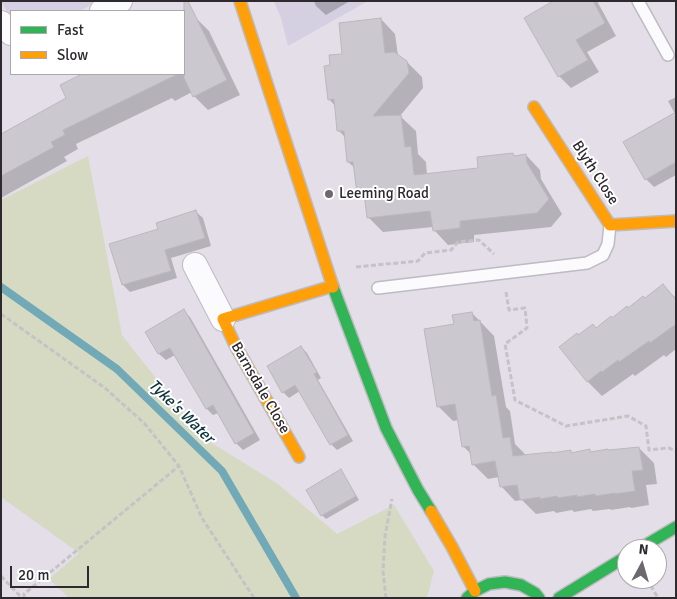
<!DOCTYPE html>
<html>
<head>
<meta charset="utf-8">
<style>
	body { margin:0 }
	#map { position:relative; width:677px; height:599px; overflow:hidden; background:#e3dee8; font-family:Signika,sans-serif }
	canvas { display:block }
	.frame { position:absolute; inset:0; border:2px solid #2d292f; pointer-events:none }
	.legend { position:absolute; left:10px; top:10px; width:175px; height:65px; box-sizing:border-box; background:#fff; border:1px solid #aba9ac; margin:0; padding:6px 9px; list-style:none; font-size:15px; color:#2d292f }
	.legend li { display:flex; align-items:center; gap:10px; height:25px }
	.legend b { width:25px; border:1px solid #aba9ac }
	.north { position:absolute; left:617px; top:539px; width:50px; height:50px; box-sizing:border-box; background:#fff; border:1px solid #aba9ac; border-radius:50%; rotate:6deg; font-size:14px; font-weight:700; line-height:20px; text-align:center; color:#2d292f }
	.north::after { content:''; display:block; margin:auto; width:18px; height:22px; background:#6d6870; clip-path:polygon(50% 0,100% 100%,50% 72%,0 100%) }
	.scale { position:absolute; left:10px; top:566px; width:79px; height:22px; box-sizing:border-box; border:2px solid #2d292f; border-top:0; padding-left:6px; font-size:15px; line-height:18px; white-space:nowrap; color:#2d292f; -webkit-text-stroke:4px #fff; paint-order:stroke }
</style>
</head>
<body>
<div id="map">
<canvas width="677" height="599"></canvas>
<div class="frame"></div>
<ul class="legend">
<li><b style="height:6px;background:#30b455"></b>Fast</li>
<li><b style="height:6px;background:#ff9f0a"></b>Slow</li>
</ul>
<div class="north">N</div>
<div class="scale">20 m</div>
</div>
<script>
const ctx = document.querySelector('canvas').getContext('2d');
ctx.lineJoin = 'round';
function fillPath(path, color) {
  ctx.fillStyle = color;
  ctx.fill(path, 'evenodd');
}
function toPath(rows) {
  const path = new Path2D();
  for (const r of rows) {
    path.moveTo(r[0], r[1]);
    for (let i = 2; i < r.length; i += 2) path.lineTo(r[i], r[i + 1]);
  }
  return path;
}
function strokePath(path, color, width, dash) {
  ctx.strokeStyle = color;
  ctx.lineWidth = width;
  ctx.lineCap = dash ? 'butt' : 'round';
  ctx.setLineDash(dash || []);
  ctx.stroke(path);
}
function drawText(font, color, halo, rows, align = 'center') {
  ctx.font = font + ' Signika,sans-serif';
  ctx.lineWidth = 4;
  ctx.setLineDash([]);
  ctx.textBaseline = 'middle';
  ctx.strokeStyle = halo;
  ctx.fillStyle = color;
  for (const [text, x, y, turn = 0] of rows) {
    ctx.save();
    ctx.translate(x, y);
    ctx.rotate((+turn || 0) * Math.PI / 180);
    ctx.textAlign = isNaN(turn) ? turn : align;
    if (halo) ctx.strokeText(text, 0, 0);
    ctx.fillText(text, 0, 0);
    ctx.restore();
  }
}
const commercial = toPath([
	[1,1,98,1,80,11,11,11,11,18,8,14],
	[274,1,368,1,288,46,281,18]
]);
const green = toPath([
	[88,156,122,335,202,437,278,484,337,534,394,505,434,571,427,598,69,598,49,579,79,553,1,497,1,200]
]);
const shadow = toPath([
	[314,1,350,1,326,15,316,6],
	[556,1,597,1,616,36,587,52,599,72,571,88,559,76],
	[195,17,209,31,240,95,208,110,194,96,192,92,175,101,172,98,76,144,78,149,64,157,67,161,1,198,1,135,68,98,61,85,85,74,184,74,184,22],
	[381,19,395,34,398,56,407,62,422,77,423,88,400,116,416,131,418,154,426,162,427,175,480,169,513,154,515,157,526,155,540,170,541,179,562,214,551,227,474,235,474,242,448,245,434,230,433,227,383,232,368,217,366,202,358,193,356,169,348,162,346,138,339,131,336,107,329,99,332,66],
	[676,97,676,175,654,187,646,179,675,114,668,101],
	[195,211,203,218,211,246,171,258,177,278,130,292,123,285,160,229],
	[663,286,676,298,676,349,666,357,664,355,635,376,633,374,602,396,588,382,561,347,579,337,593,325,597,329,645,300],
	[183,311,190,317,260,440,243,450,236,443,218,413,213,415,207,409,175,355,166,360,159,354,147,332],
	[472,313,494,336,506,407,510,411,515,444,524,453,525,456,553,455,570,452,572,454,589,451,591,453,610,452,639,448,654,463,657,484,646,485,649,505,631,508,630,507,611,510,610,509,593,511,591,509,574,512,572,510,556,513,554,511,536,514,522,500,515,501,501,486,499,477,488,479,473,464,472,455,463,446,459,420,453,421,438,406,455,325],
	[301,347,307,353,321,378,318,380,353,441,337,450,331,444,300,391,289,398,283,392],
	[341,471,344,475,359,500,326,519,322,515,307,490]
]);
const stream = toPath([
	[1,287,117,369,222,471,296,598]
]);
const building = toPath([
	[184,1,188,1,227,80,193,97,184,78,184,1],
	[553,1,593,1,605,23,576,40,588,60,558,77,524,18,553,1],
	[381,18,385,53,394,52,407,61,409,73,373,116,401,115,405,147,411,146,414,175,478,168,477,157,513,153,514,156,526,154,527,163,549,199,537,213,460,221,460,228,433,231,430,211,367,218,364,193,357,194,353,162,347,162,344,131,337,131,334,99,328,100,324,66,330,65,329,55,342,54,339,23,381,18],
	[82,74,178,74,63,130,65,135,51,142,54,147,1,176,1,134,66,98,60,85,82,74],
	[676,112,676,162,645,180,623,142,676,112],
	[196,210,205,238,165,250,171,271,122,285,109,244,158,229,156,223,196,210],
	[663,284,676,300,676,324,650,343,649,341,619,362,618,360,602,372,601,371,587,382,559,347,577,333,578,335,593,324,596,328,611,316,612,318,627,306,628,308,643,296,645,298,663,284],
	[184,309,254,433,235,444,213,405,206,409,170,348,158,354,145,332,184,309],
	[472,312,474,321,480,320,492,396,496,395,503,438,510,437,513,456,552,452,552,453,571,450,571,453,590,449,590,452,608,449,609,450,639,447,643,470,632,471,635,491,615,494,615,493,596,496,595,494,577,497,577,495,558,498,557,496,540,499,540,497,520,500,517,485,500,487,495,461,472,465,469,446,462,447,455,404,437,407,424,329,454,324,452,315,472,312],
	[301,346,317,372,314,374,348,435,330,445,295,385,282,393,267,366,301,346],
	[341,469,356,496,321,516,306,490,341,469]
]);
const path = toPath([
	[356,267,418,261,425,253,451,250,458,242,479,240,494,254],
	[506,292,509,310,525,308,527,328,505,344,515,400,566,426,628,416,646,426,649,450,669,448,676,451],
	[1,314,105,388,144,423,179,466,202,518,254,598],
	[1,576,22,598],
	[647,579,658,598],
	[24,598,24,594,179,466],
	[386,598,383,571,385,536,392,499]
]);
const lane = toPath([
	[638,1,668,55],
	[378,288,587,263,603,255,608,244,610,225]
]);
const street = toPath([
	[102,11,120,1],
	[1,23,11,33],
	[195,265,223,319]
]);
const fast = toPath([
	[333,287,386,428,418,490,431,511],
	[639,549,676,527],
	[467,598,475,591,489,584,505,582,521,585,535,593,539,598],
	[559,598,627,556]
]);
const slow = toPath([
	[240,1,333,287],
	[534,107,610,225,676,221],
	[299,457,235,345,223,319,333,286],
	[431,511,452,547,475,591]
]);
const markers = [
	[329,194,5,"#6d6870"]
];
const streetNames = [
	["Blyth Close",595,173,57],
	["Barnsdale Close",260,388,60]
];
const poiNames = [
	["Leeming Road",339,194]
];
const waterNames = [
	["Tyke's Water",181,412,44]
];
fillPath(commercial, '#d4d0e1');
fillPath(green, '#d6dac3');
fillPath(shadow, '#0003');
strokePath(stream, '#71a9b6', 8);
fillPath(building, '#ccc8cf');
strokePath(building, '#bbb7be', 1);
strokePath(lane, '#bebbc2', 14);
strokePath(street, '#bebbc2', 26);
strokePath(fast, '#bebbc2', 14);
strokePath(slow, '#bebbc2', 14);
strokePath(path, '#c4c3c5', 3, [5, 2.5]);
strokePath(lane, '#fbfafc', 11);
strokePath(street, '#fbfafc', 24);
strokePath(fast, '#30b455', 11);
strokePath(slow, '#ff9f0a', 11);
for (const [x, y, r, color] of markers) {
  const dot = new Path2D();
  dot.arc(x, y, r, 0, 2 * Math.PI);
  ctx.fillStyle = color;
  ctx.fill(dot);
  strokePath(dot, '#fff', 2);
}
drawText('15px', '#2d292f', '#fff', streetNames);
drawText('15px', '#2d292f', '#fff', poiNames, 'left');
drawText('italic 16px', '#0d343c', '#fff', waterNames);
</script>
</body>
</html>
